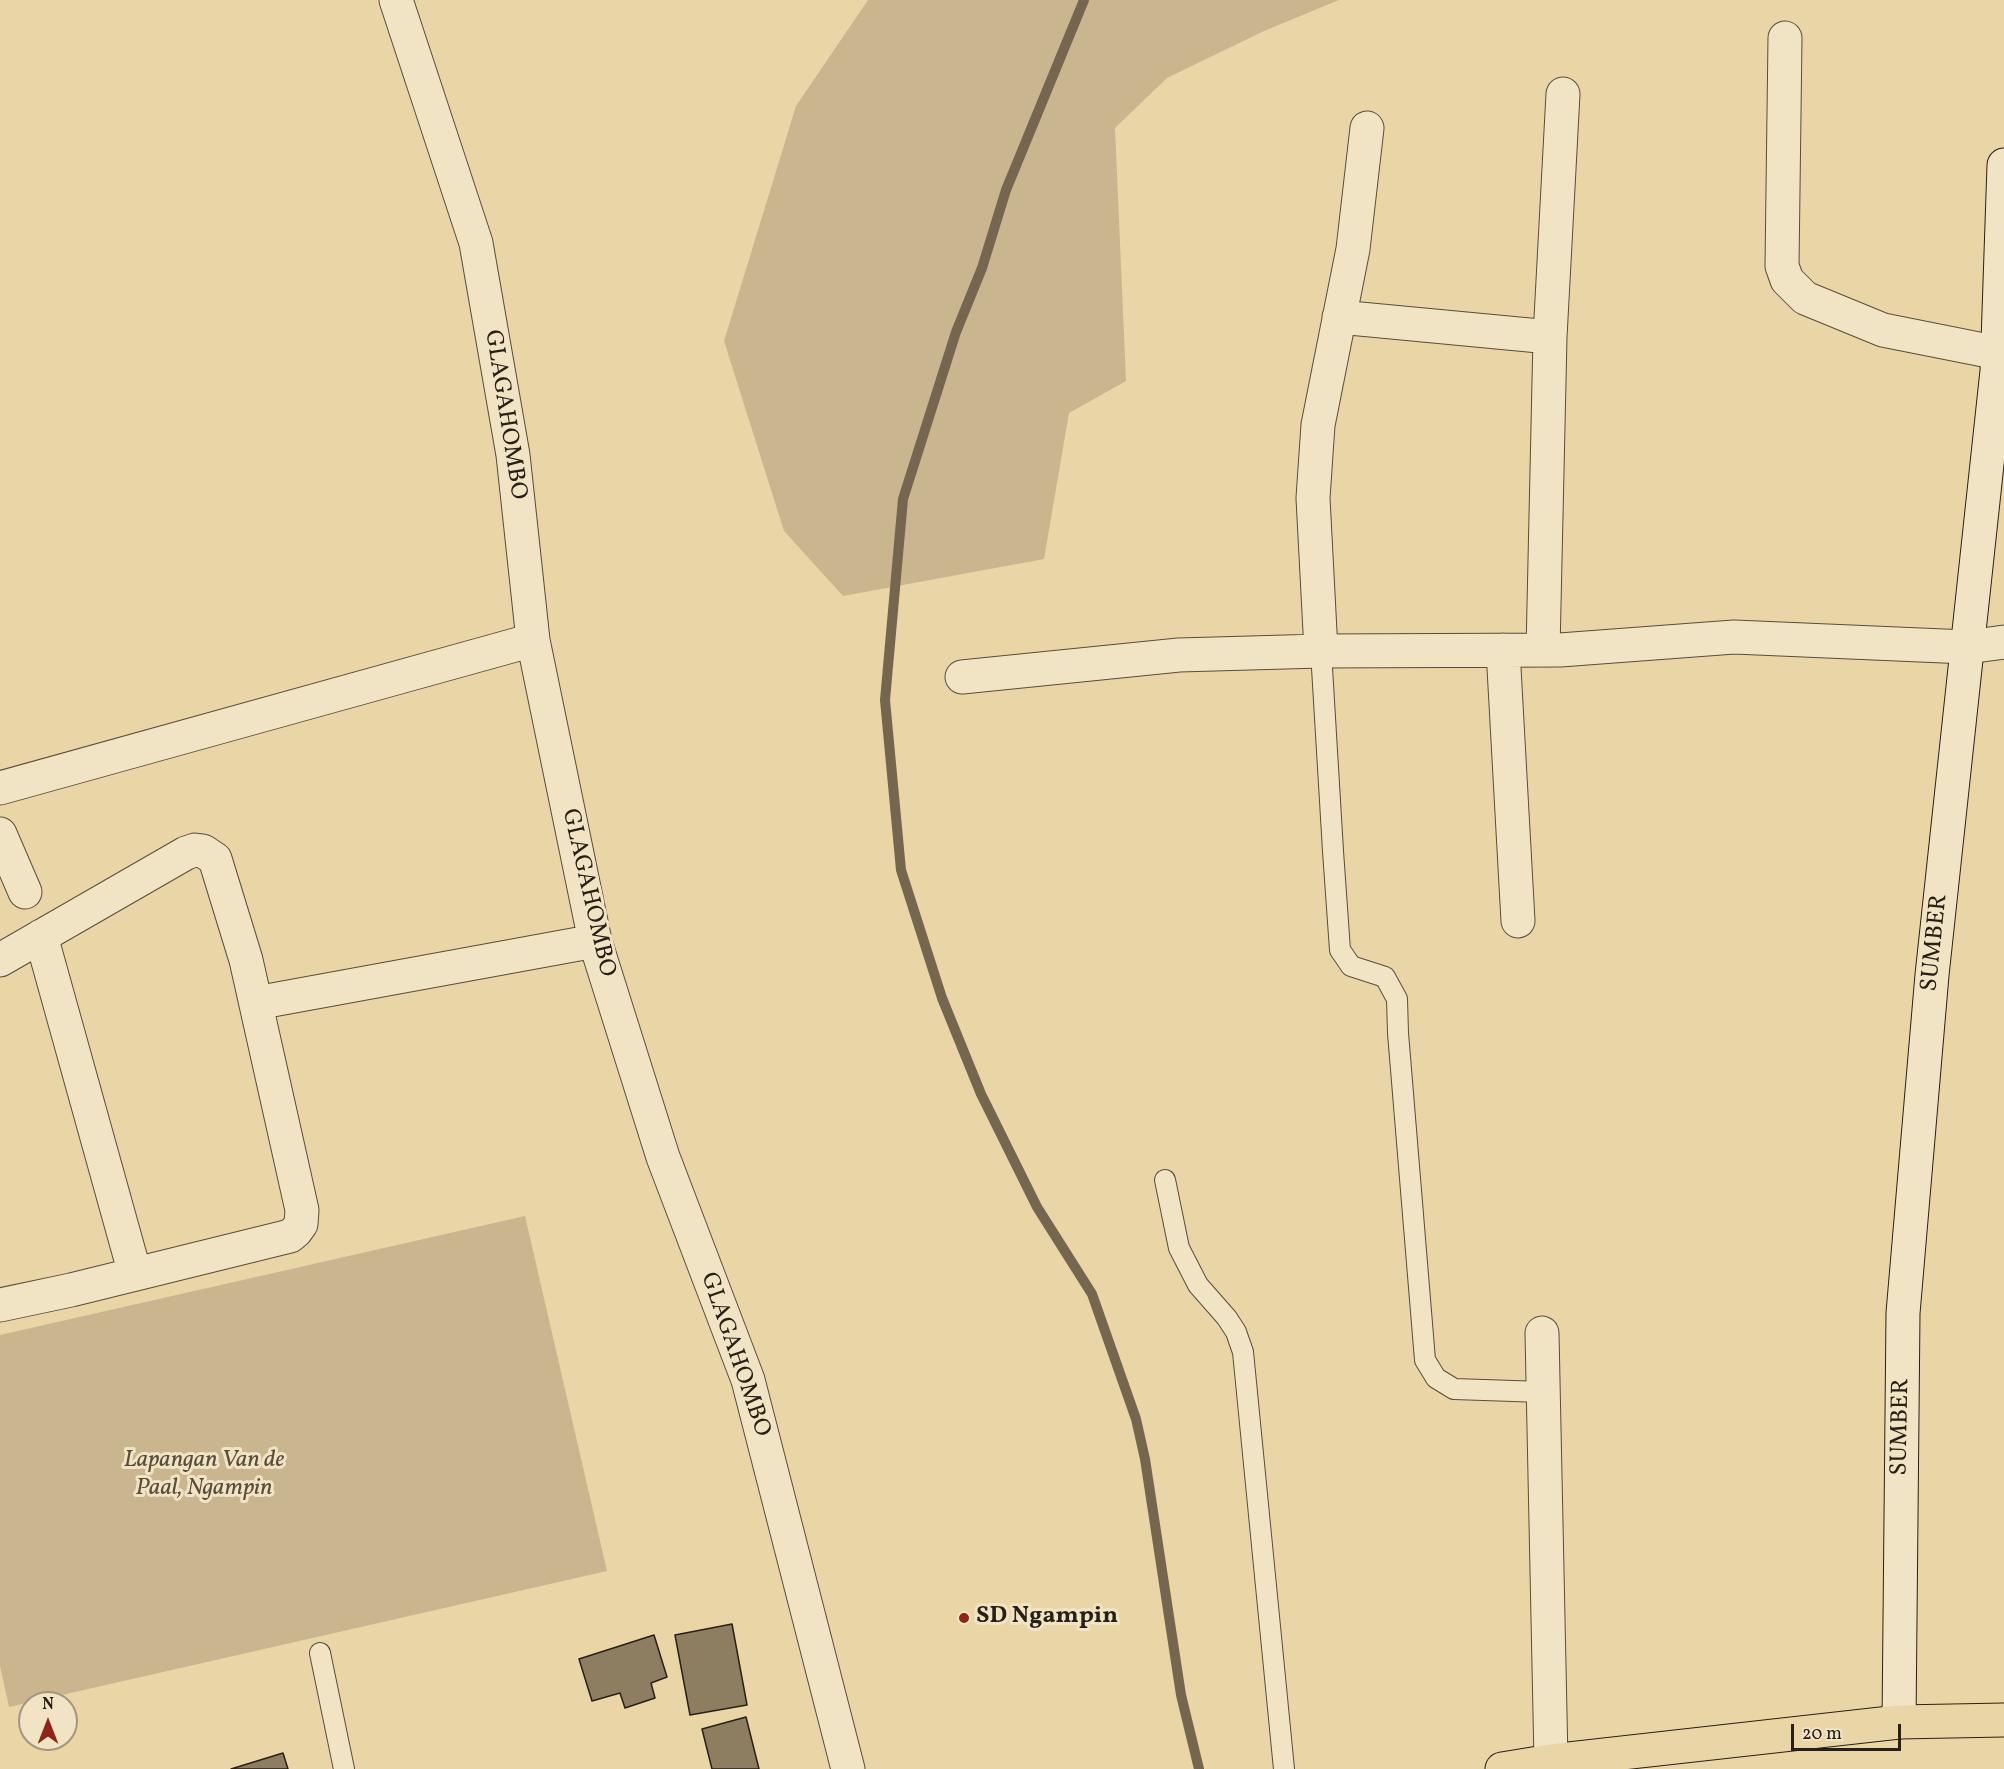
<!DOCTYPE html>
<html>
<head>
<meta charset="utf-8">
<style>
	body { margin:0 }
	#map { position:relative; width:2004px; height:1769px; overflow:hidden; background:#ead5a6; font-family:Vollkorn,serif }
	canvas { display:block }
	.north { position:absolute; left:18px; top:1691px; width:60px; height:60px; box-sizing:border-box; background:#f1e4c5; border:2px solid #a1967f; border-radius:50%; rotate:0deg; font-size:16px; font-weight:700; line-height:24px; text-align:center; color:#282017 }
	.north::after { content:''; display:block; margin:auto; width:21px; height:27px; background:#8f2418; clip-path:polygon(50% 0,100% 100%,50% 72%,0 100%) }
	.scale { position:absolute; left:1791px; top:1724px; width:110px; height:27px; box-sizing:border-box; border:3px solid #282017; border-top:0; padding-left:8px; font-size:18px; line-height:21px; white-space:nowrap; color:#282017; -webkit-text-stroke:4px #f1e4c5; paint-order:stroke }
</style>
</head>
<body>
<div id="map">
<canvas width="2004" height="1769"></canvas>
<div class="north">N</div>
<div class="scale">20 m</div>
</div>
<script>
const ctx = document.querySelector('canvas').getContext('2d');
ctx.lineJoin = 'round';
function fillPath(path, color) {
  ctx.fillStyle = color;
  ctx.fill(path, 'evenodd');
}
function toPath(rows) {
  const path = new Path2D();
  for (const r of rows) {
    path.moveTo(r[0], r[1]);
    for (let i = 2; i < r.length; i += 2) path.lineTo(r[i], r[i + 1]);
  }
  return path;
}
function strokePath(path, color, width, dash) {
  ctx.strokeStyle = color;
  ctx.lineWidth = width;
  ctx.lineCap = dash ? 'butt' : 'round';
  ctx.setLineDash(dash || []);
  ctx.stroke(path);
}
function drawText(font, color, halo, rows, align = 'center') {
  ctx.font = font + ' Vollkorn,serif';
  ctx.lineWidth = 6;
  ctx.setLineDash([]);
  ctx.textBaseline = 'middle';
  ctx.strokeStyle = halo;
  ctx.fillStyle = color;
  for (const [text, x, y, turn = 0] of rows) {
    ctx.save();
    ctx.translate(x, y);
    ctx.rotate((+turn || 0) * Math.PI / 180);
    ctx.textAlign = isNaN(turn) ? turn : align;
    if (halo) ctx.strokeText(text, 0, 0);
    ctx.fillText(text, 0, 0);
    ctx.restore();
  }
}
const green = toPath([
	[868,0,1339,0,1264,31,1167,78,1115,128,1126,381,1069,413,1044,559,843,596,784,531,724,341,796,106],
	[525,1216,607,1571,9,1707,0,1666,0,1335]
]);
const stream = toPath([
	[1084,0,1006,190,982,268,956,332,903,499,885,700,901,870,942,998,981,1094,1037,1207,1092,1294,1136,1419,1145,1459,1181,1695,1199,1769]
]);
const building = toPath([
	[732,1624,747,1705,690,1715,675,1635,732,1624],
	[654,1635,667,1677,651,1683,655,1698,625,1708,620,1693,592,1701,579,1659,654,1635],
	[746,1717,759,1769,712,1769,702,1729,746,1717],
	[283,1753,288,1769,231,1769,283,1753]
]);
const lane = toPath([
	[1321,651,1333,851,1340,950,1351,966,1385,977,1397,999,1398,1033,1425,1360,1436,1378,1454,1389,1543,1392],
	[1165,1180,1179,1248,1198,1285,1227,1318,1236,1332,1243,1352,1284,1769],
	[320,1653,344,1769]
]);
const street = toPath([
	[396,0,476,243,513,455,533,640,595,941,663,1157,748,1380,848,1769],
	[1785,38,1782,266,1787,280,1805,298,1883,330,2004,354],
	[1339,317,1550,337],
	[1503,650,1518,921],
	[1543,650,1550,337,1563,94],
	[1321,651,1313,498,1318,425,1353,249,1367,128],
	[962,677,1179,655,1321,651,1560,650,1734,637,1967,647,2004,642],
	[0,788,533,640],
	[0,834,25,892],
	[41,936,135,1274],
	[0,960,186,853,195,850,203,851,215,859,246,960,302,1210,301,1224,296,1231,290,1236,71,1290,0,1305],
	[256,1003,595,941],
	[1542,1333,1551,1761]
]);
const secondary = toPath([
	[1899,1722,1903,1313,1932,975,1997,371,2004,165]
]);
const primary = toPath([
	[1502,1769,1551,1761,1899,1722,2004,1720]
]);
const markers = [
	[964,1618,6,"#8f2418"]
];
const streetNames = [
	["GLAGAHOMBO",504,415,81],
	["GLAGAHOMBO",587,893,77],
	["SUMBER",1936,943,-84],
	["GLAGAHOMBO",734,1355,71],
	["SUMBER",1902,1427,-89]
];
const parkNames = [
	["Lapangan Van de",204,1462],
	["Paal, Ngampin",204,1490]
];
const poiNames = [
	["SD Ngampin",976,1618]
];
fillPath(green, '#c9b68e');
strokePath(stream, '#75674f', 10);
fillPath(building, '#8d7e61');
strokePath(building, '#282017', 1.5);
strokePath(lane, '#584d3b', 22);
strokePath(street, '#584d3b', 35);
strokePath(secondary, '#282017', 35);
strokePath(primary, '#282017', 35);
strokePath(lane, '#f1e4c5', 20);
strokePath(street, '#f1e4c5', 33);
strokePath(secondary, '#f1e4c5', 33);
strokePath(primary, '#ead5a6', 33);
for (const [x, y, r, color] of markers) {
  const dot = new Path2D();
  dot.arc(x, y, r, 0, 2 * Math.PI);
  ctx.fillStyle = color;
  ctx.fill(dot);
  strokePath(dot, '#f1e4c5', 2);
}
drawText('24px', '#282017', '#f1e4c5', streetNames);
drawText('italic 24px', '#584d3b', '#f1e4c5', parkNames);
drawText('bold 24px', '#282017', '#f1e4c5', poiNames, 'left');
</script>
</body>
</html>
